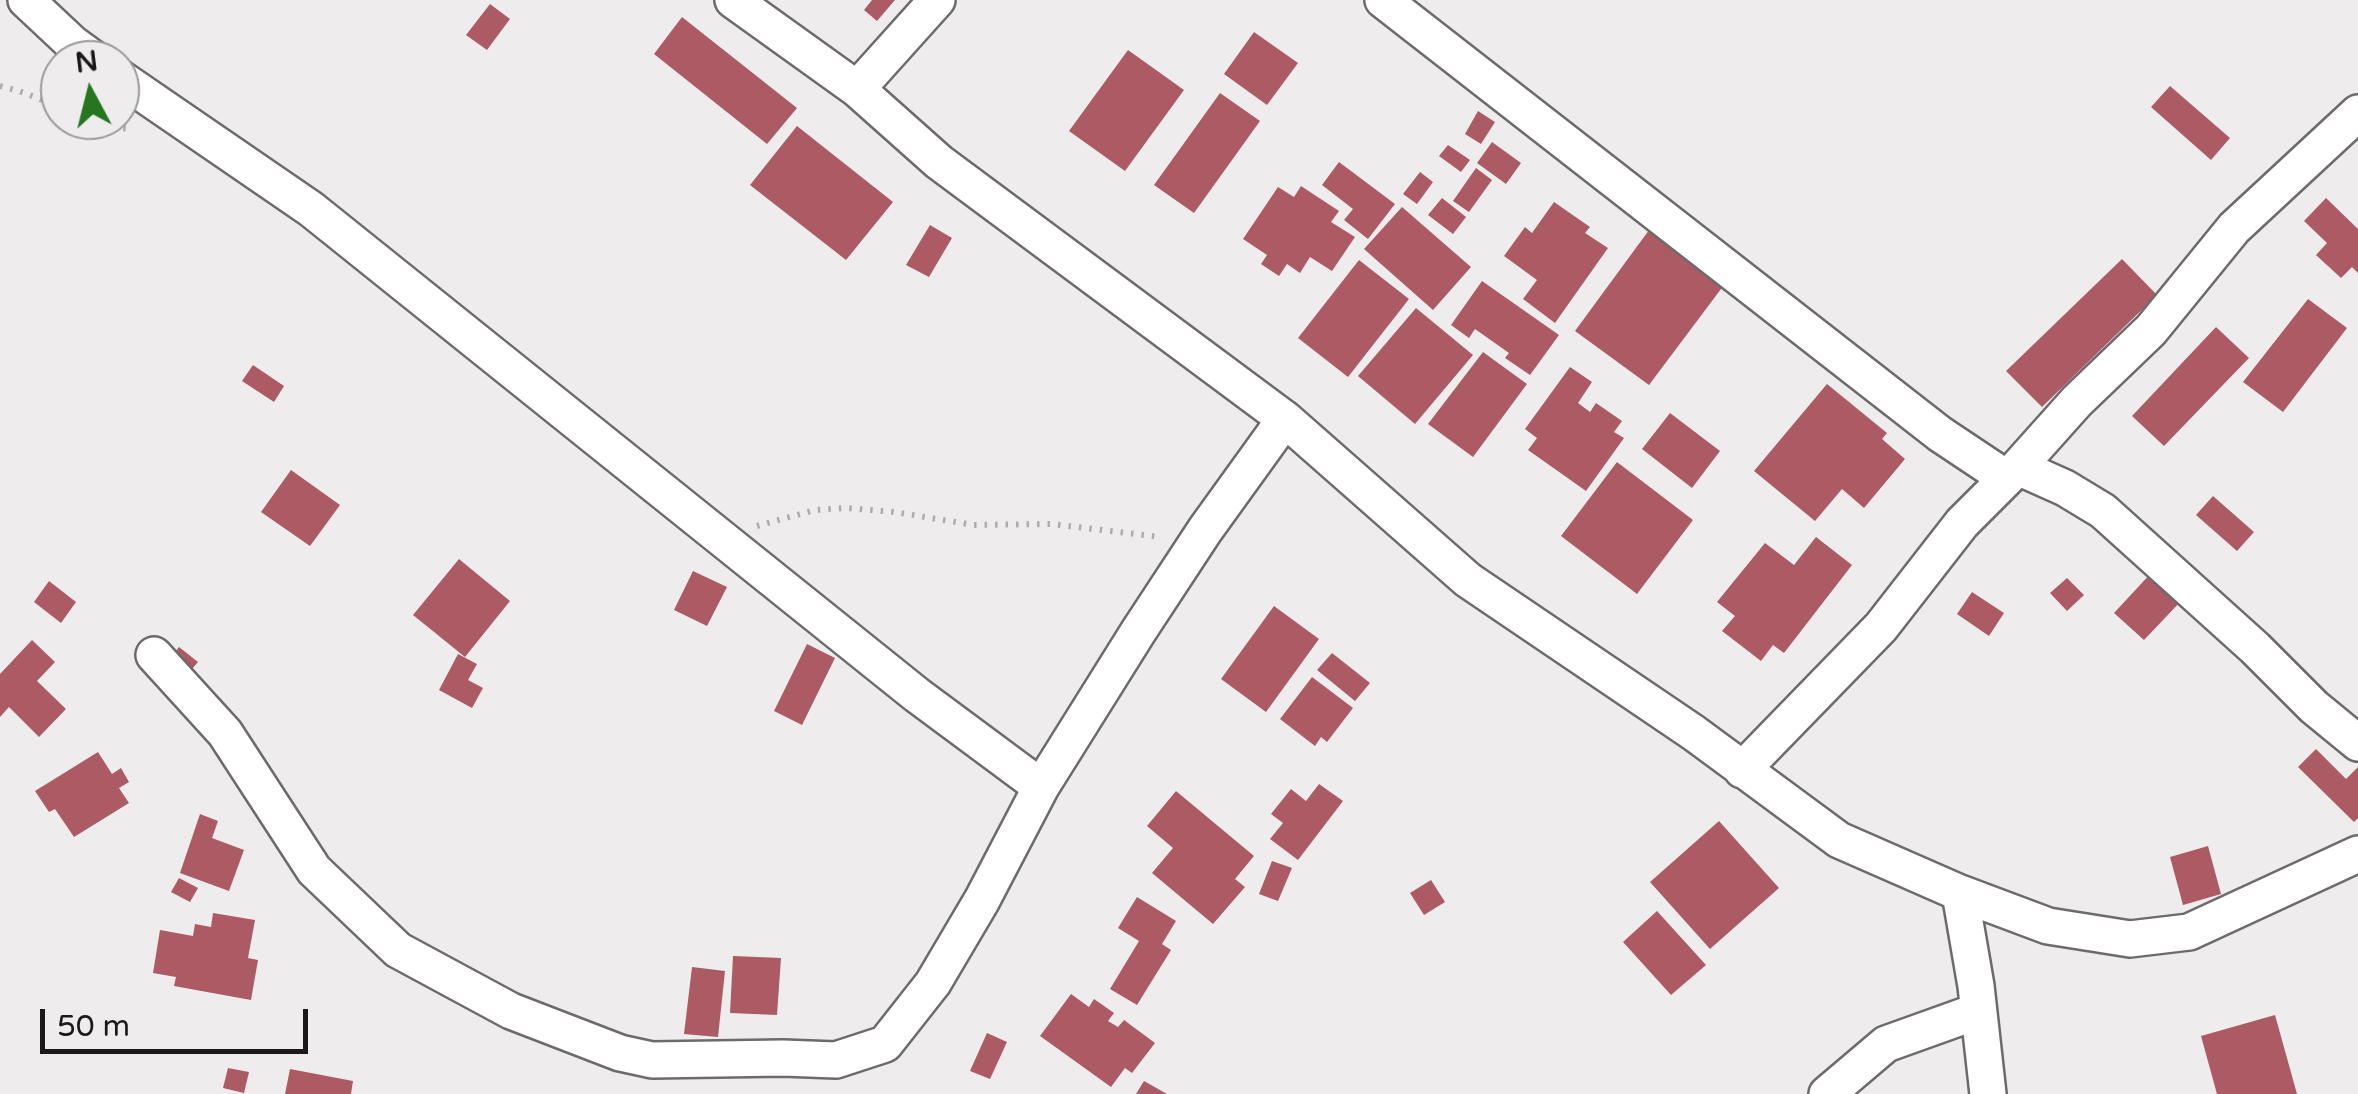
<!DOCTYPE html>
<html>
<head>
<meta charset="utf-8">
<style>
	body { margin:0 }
	#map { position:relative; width:2358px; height:1094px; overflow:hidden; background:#efeced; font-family:"Varela Round",sans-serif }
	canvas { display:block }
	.north { position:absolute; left:40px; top:40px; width:100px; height:100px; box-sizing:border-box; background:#efeced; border:2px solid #9a9899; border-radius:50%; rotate:353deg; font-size:28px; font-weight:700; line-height:40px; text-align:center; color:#1b1a1a }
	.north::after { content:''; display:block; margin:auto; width:35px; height:45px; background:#25761f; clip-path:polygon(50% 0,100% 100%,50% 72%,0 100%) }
	.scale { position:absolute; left:40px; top:1009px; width:268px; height:45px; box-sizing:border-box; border:5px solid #1b1a1a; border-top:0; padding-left:12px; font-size:30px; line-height:35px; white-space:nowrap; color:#1b1a1a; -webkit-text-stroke:8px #efeced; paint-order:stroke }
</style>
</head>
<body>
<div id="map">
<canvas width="2358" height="1094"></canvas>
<div class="north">N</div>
<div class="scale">50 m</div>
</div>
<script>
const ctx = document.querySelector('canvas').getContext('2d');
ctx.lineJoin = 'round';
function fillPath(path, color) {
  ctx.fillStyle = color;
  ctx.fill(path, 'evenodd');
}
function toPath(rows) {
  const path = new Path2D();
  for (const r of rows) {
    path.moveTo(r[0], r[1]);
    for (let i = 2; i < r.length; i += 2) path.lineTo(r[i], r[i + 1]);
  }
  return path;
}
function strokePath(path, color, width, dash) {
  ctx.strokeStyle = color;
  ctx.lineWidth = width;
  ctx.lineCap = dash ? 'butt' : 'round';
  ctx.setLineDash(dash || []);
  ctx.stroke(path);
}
const building = toPath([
	[872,0,895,0,877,21,864,10],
	[490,4,510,19,487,50,466,35],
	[682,17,797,108,767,144,654,54],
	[1254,32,1298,63,1267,105,1224,74],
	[1128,50,1184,90,1125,171,1069,131],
	[2170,86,2230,138,2211,160,2151,107],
	[1220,93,1260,121,1194,213,1154,185],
	[1478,111,1495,122,1481,144,1465,134],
	[797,126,893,202,846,260,750,185],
	[1492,142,1521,163,1506,184,1477,163],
	[1448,145,1470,160,1461,172,1439,156],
	[1339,162,1395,204,1368,239,1344,220,1353,209,1322,185],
	[1476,168,1492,180,1469,212,1453,201],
	[1420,172,1433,182,1417,204,1403,194],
	[1301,186,1339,211,1331,222,1355,237,1332,271,1310,257,1300,273,1287,264,1279,276,1261,264,1267,255,1243,239,1278,187,1294,197],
	[1442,198,1466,217,1453,234,1428,215],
	[2326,198,2358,229,2358,273,2352,267,2341,278,2316,255,2327,243,2304,221],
	[1554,202,1590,227,1585,233,1608,248,1555,323,1523,299,1537,280,1504,256,1525,227,1532,233],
	[1402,207,1471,267,1433,310,1364,249],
	[930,225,952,238,929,277,906,265],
	[1652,226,1727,281,1649,385,1575,331],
	[2122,259,2157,295,2042,407,2006,371],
	[1359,260,1409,299,1348,377,1298,338],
	[1482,281,1559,335,1530,375,1505,358,1509,353,1475,329,1469,338,1451,325],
	[2308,299,2347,328,2283,412,2243,382],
	[1416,308,1473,355,1415,424,1358,376],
	[2216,327,2249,358,2164,446,2132,416],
	[1483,352,1527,384,1473,457,1428,424],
	[253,365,284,386,274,402,242,381],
	[1570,367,1592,382,1578,403,1590,412,1596,403,1622,421,1614,432,1624,438,1586,491,1528,450,1537,438,1525,429],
	[1827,384,1887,433,1882,439,1905,459,1864,508,1842,489,1815,521,1754,471],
	[1670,413,1720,451,1692,488,1642,449],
	[1617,462,1693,520,1637,594,1561,536],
	[291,470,340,505,310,546,261,512],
	[2213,496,2254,532,2237,551,2196,515],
	[1816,537,1852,565,1784,653,1773,645,1761,661,1722,631,1735,616,1717,602,1765,543,1794,565],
	[459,559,510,601,465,657,413,615],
	[693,571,727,587,707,626,674,610],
	[2153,571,2183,599,2144,640,2114,613],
	[2067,578,2084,595,2067,611,2050,593],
	[49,581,76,602,61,623,34,602],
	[1972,592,2004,613,1989,636,1957,614],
	[1274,606,1319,639,1266,712,1221,679],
	[32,640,55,662,37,681,66,709,39,737,9,707,0,717,0,674],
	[807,644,835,658,802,725,774,711],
	[179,647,198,662,187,675,169,660],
	[1332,653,1370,683,1355,701,1317,670],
	[458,654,477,664,468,680,483,688,472,708,439,690],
	[1312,677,1353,708,1327,742,1321,737,1315,746,1280,719],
	[2316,749,2346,779,2358,767,2358,818,2354,822,2298,767],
	[98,752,112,774,121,768,129,782,119,788,129,803,74,837,55,809,49,812,35,791],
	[1319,784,1343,801,1298,860,1270,839,1283,823,1271,814,1291,789,1306,801],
	[1176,791,1254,856,1235,879,1245,887,1213,924,1152,873,1173,848,1147,826],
	[200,814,218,821,212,838,244,850,229,891,180,873],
	[1719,821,1779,888,1710,949,1650,882],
	[2208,846,2221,894,2183,905,2170,857],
	[1272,861,1292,868,1278,901,1259,894],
	[179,878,198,888,190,902,171,892],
	[1431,880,1445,902,1424,915,1410,893],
	[1137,897,1176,921,1162,944,1171,950,1137,1005,1110,989,1139,941,1118,928],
	[1657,911,1706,965,1671,995,1623,942],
	[213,913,255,920,248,958,258,960,251,1000,174,986,176,977,153,973,160,930,193,936,195,924,211,927],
	[733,956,781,958,777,1015,730,1013],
	[692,967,725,971,718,1037,684,1034],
	[1071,994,1089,1007,1094,999,1114,1013,1108,1021,1118,1027,1124,1020,1155,1043,1132,1073,1125,1068,1111,1087,1040,1036],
	[2275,1015,2297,1094,2217,1094,2201,1036],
	[987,1033,1007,1042,990,1079,970,1071],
	[228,1068,249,1072,244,1093,223,1088],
	[290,1069,353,1081,351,1094,285,1094],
	[1144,1081,1167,1094,1136,1094]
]);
const path = toPath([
	[0,86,19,91,60,107],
	[93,120,119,128,131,129],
	[757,526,815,510,846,508,894,512,974,525,1052,524,1160,537]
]);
const minor = toPath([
	[26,0,73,44,95,60],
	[733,0,857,89,939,162,1285,419,1468,580,1694,733,1839,840,1960,893,2048,926,2130,939,2189,932,2358,854],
	[1383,0,1940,434,2006,478],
	[120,78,311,209,917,695,1041,787],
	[857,89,937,0],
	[2018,467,2065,488,2103,511,2255,648,2314,707,2358,743],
	[154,655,225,733,314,870,398,950,511,1011,620,1053,652,1060,783,1058,836,1060,885,1044,933,983,982,900,1041,787,1138,632,1205,530,1285,419],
	[1742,770,1881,627,1962,523,2018,467,2077,401,2151,330,2234,228,2358,113],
	[1960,893,1976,986,1988,1094],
	[1827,1094,1886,1044,1978,1011]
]);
fillPath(building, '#ac5a64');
strokePath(minor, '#6d6a6c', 40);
strokePath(path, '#aeabac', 6, [2.5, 8]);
strokePath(minor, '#fff', 35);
</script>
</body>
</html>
